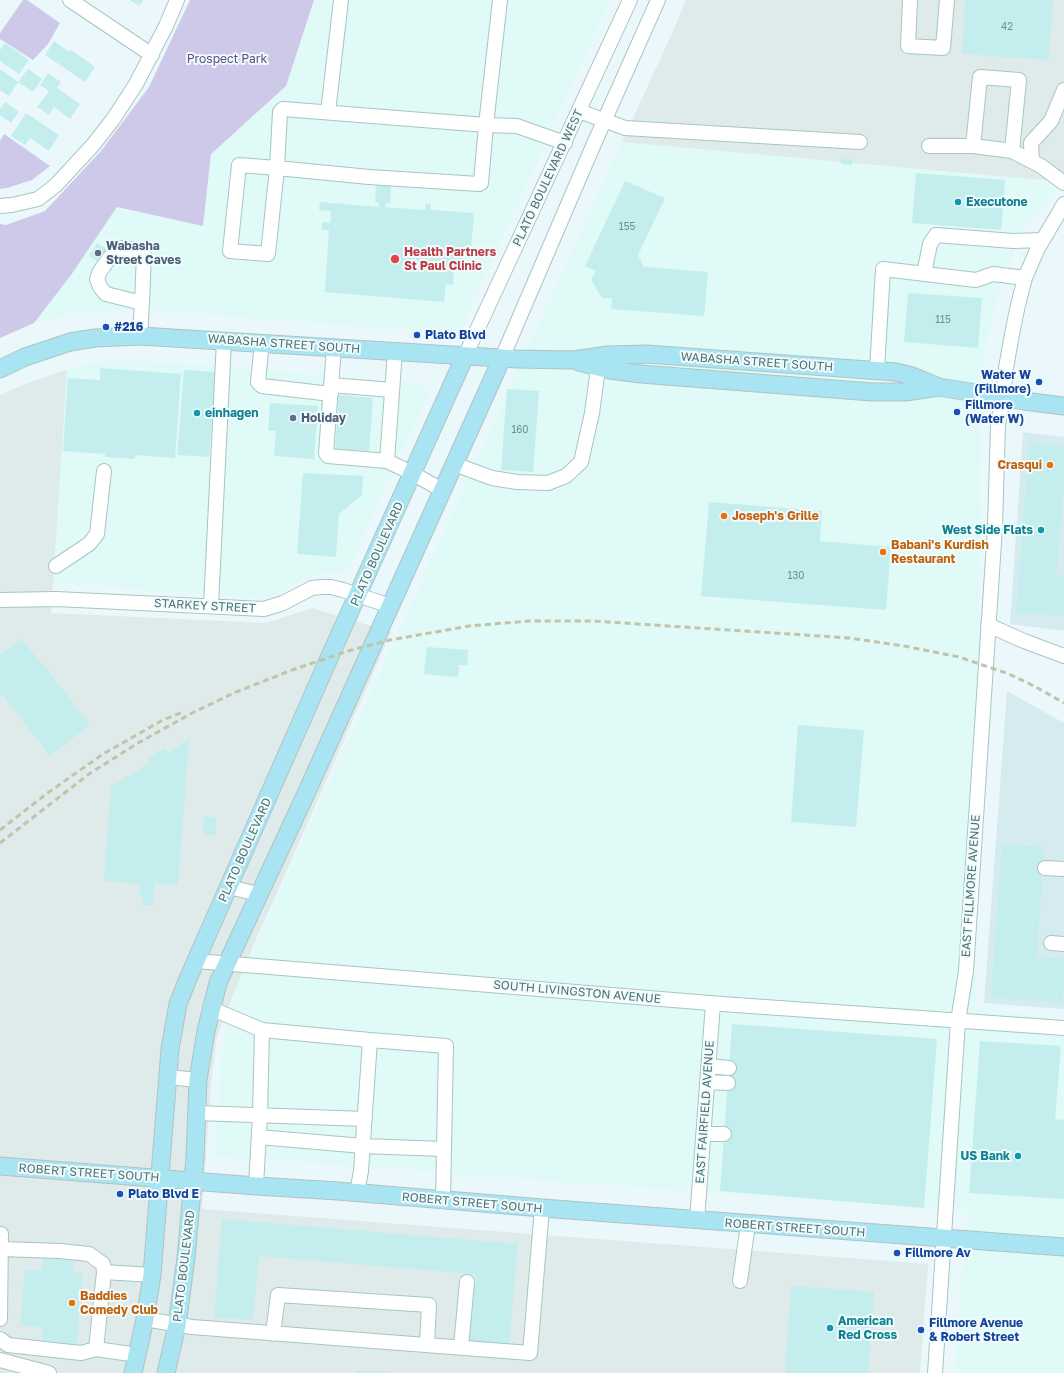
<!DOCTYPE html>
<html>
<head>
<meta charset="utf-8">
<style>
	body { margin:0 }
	canvas { display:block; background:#eaf8fb }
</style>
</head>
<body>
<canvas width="1064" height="1373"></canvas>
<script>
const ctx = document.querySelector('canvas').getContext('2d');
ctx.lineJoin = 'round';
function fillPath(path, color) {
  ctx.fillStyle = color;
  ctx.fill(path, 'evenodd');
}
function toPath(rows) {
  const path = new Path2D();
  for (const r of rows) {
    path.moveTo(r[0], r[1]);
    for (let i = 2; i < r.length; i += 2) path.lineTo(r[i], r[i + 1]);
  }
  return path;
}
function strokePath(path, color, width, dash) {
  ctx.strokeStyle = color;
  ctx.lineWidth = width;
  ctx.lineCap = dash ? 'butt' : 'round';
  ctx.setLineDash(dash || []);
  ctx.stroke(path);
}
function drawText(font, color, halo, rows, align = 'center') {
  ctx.font = font + ' "Golos Text",sans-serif';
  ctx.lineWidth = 4;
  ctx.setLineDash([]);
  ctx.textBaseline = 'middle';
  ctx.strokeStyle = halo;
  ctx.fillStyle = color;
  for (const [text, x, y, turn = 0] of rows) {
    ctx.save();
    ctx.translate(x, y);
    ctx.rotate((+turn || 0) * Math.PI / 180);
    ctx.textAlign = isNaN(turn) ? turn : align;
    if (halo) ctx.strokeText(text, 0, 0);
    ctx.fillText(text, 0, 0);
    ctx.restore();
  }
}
const residential = toPath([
	[1023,432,1064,437,1064,631,1010,624],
	[1007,691,1064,723,1064,1009,984,1003]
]);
const commercial = toPath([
	[314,0,610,0,461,329,452,333,132,309,73,313,34,323,117,207,203,226,211,154,286,86],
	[622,142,1064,182,1025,225,1000,285,981,368,976,1007,1064,1020,1064,1373,955,1373,967,1211,214,1156,223,1042,229,1013,239,982],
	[122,361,238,367,422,385,430,393,390,474,347,574,327,572,307,578,268,598,52,583,67,369,85,364]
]);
const industrial = toPath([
	[686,0,1064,0,1064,182,622,142,674,29],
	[67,369,51,613,266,623,312,608,391,632,281,884,253,946,217,1035,211,1084,202,1209,928,1264,920,1373,0,1373,0,395,18,387]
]);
const green = toPath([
	[23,0,27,0,60,23,48,44,33,60,0,39,0,33],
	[190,0,314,0,286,86,211,154,203,226,117,207,71,275,34,323,0,338,0,224,6,225,45,211,101,151,149,87],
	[4,134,50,166,32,180,7,188,0,189,0,141]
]);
const building = toPath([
	[130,0,144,0,139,6],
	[965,0,1053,0,1049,60,962,54],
	[54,41,69,52,71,50,95,67,85,82,45,55],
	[5,43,29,60,19,74,0,61,0,50],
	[0,69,18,82,9,96,0,90],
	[28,69,42,79,33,92,18,82],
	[48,73,61,82,57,88,80,104,70,119,54,107,49,115,37,107,49,91,40,85],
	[5,102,19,112,11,123,0,115,0,109],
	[26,113,59,135,49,151,30,138,25,145,11,136],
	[841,159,852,159,852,165,841,164],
	[916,173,1005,180,1001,230,912,223],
	[625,181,665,198,638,255,644,267,708,272,704,316,611,309,612,298,602,298,591,280,596,271,585,266],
	[376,183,391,184,390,204,386,203,385,207,425,210,426,203,431,204,431,210,474,213,471,251,463,250,462,268,454,267,453,285,446,284,444,302,325,292,329,230,322,230,322,222,330,223,331,211,319,210,320,202,379,207,379,203,375,202],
	[97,243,107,249,99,262,89,256],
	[908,293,982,298,978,348,904,342],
	[100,368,181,374,175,458,135,455,135,459,105,457,105,454,63,451,68,378,100,380],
	[184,370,216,372,209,457,177,455],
	[507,389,539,391,533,472,501,470],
	[339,395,373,398,369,451,335,449],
	[270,403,318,406,314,459,274,456,276,431,268,431],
	[1029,443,1064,446,1064,483,1056,576,1064,577,1064,616,1016,613],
	[303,473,363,476,362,495,339,514,336,557,297,554],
	[709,502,822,511,820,541,891,547,886,610,701,596],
	[22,639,41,664,42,663,90,725,50,756,3,695,0,697,0,655],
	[427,647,468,650,467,665,459,665,458,677,424,674],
	[798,725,864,730,856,827,791,822],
	[189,740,178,885,154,884,153,905,142,905,142,896,139,896,140,884,104,881,111,787,150,762,148,758,165,748,168,752],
	[204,817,216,818,216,835,203,834],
	[1002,844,1044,847,1037,957,1064,959,1063,1002,991,998],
	[732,1024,937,1039,924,1208,720,1191],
	[980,1041,1061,1046,1055,1119,1064,1120,1064,1199,969,1193],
	[222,1219,518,1244,509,1344,469,1341,475,1274,259,1256,253,1320,214,1317],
	[43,1258,74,1261,73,1272,83,1273,77,1344,42,1341,43,1327,20,1326,25,1269,42,1270],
	[791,1286,874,1292,868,1373,785,1373],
	[357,1370,388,1372,388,1373,356,1373]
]);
const minor = toPath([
	[70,0,152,55],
	[500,0,486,125,481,183,479,184,369,177,277,168,280,112,283,109,486,125,517,126,565,143],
	[910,0,908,46,943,48,947,0],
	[579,111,625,128,860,142],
	[328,112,341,0],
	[929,146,973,146,1012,151,1041,166,1064,183],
	[973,146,980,77,1019,80,1012,151],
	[1032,161,1031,143,1051,121,1064,90],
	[239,165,277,168,268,254,230,251,239,165],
	[0,206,12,205,38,199,56,185,93,145,114,118,136,84,166,26,177,0],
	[924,274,930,244,936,235,1013,241,1042,240],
	[140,336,142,303,144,254,136,250,122,248,111,256,100,271,97,279,100,287,106,294,142,303],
	[262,342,258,382,262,386,331,394],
	[334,347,326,453,328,456,387,461,412,473,442,490],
	[465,356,630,0],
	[502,358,593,146,658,0],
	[877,370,883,269,976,280,993,274,1025,278],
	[331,385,392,390],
	[387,461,395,351],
	[454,464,492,478,517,482,548,483,566,476,581,462,592,413,598,368],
	[56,566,89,544,97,534,104,471],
	[0,600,56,599,264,609,283,603,312,588,321,587,331,587,343,590,390,606],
	[211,606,224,340],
	[988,625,1024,641,1064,656],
	[1045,868,1064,869],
	[229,887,258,894],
	[1051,943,1064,944],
	[196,961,722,1004,1064,1028],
	[210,1008,262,1030,370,1040,361,1171,357,1193],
	[370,1040,446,1046,443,1200],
	[709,1066,729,1068],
	[168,1077,198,1080],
	[707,1082,728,1083],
	[197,1113,365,1119],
	[704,1134,724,1134],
	[259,1137,363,1146,444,1149],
	[256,1186,260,1115,262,1030],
	[697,1220,713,1003],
	[0,1234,1,1234,0,1319],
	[1,1249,60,1251,89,1254,103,1264,104,1272],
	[740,1281,748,1224],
	[145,1319,192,1327,530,1353,542,1208],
	[273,1334,278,1295,429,1305,427,1345],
	[0,1339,8,1345,81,1353,96,1349],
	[461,1347,467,1282],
	[138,1355,96,1349,104,1272,152,1275],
	[0,1360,49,1373],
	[935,1373,958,1021,966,971,995,527,998,425,1003,398,1006,368,1012,334,1018,305,1025,278,1037,250,1064,204]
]);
const major = toPath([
	[579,362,610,370,641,374,872,392,905,392,939,387],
	[0,369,25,357,70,342,95,338,140,336,517,359,573,360,608,355,646,354,896,372,912,376,939,387,1024,401,1064,406],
	[0,1166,256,1186,338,1191,542,1208,1064,1247],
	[133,1373,145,1319,152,1275,170,1049,178,1004,187,981,330,656,465,356],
	[166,1373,177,1325,186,1258,195,1158,198,1080,206,1031,218,983,304,798,502,358]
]);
const rail = toPath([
	[0,830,49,792,103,754,163,720,183,712],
	[0,843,89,774,138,743,194,712,236,692,292,670,348,651,390,640,469,626,529,621,593,621,849,638,904,646,959,657,1009,674,1034,686,1064,703]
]);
const markers = [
	[958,202,4,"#0f9aa8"],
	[98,253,4,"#5c6f8a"],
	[395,259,5,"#e0444e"],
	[106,327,4,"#1a4fb4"],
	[417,335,4,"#1a4fb4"],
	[1039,382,4,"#1a4fb4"],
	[957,412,4,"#1a4fb4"],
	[197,413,4,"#0f9aa8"],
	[293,418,4,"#5c6f8a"],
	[1050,465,4,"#e8710a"],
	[724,516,4,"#e8710a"],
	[1041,530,4,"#0f9aa8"],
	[883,552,4,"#e8710a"],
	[1018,1156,4,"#0f9aa8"],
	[120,1194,4,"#1a4fb4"],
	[897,1253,4,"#1a4fb4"],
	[72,1303,4,"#e8710a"],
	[830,1328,4,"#0f9aa8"],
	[921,1330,4,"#1a4fb4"]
];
const numberNames = [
	["42",1007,27],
	["155",627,227],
	["115",943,320],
	["160",520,430],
	["130",796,576]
];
const parkNames = [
	["Prospect Park",227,59]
];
const streetNames = [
	["PLATO BOULEVARD WEST",548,178,-65],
	["WABASHA STREET SOUTH",284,344,4],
	["WABASHA STREET SOUTH",757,362,4],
	["PLATO BOULEVARD",377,554,-66],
	["STARKEY STREET",205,606,3],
	["PLATO BOULEVARD",245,850,-66],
	["EAST FILLMORE AVENUE",971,886,-86],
	["SOUTH LIVINGSTON AVENUE",577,992,5],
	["EAST FAIRFIELD AVENUE",705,1112,-86],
	["ROBERT STREET SOUTH",89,1173,4],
	["ROBERT STREET SOUTH",472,1203,5],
	["ROBERT STREET SOUTH",795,1228,4],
	["PLATO BOULEVARD",184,1266,-83]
];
const cultureNames = [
	["Executone",966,202],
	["einhagen",205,413],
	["West Side Flats",1033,530,"right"],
	["US Bank",1010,1156,"right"],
	["American",838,1321],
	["Red Cross",838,1335]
];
const serviceNames = [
	["Wabasha",106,246],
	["Street Caves",106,260],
	["Holiday",301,418]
];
const healthNames = [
	["Health Partners",404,252],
	["St Paul Clinic",404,266]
];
const transitNames = [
	["#216",114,327],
	["Plato Blvd",425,335],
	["Water W",1031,375,"right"],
	["(Fillmore)",1031,389,"right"],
	["Fillmore",965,405],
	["(Water W)",965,419],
	["Plato Blvd E",128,1194],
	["Fillmore Av",905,1253],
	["Fillmore Avenue",929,1323],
	["& Robert Street",929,1337]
];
const foodNames = [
	["Crasqui",1042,465,"right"],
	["Joseph's Grille",732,516],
	["Babani's Kurdish",891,545],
	["Restaurant",891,559],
	["Baddies",80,1296],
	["Comedy Club",80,1310]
];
fillPath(residential, '#d6ebef');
fillPath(commercial, '#dffaf7');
fillPath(industrial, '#dfeaea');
fillPath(green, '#cec9e8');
fillPath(building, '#c4eeed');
strokePath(minor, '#a9c4c4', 16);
strokePath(major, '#b2c2c1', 19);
strokePath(minor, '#fff', 14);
strokePath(major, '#a9e4f3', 17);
strokePath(rail, '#c1c4a8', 3, [6, 4]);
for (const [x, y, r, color] of markers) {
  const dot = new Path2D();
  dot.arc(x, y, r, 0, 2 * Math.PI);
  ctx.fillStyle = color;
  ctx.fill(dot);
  strokePath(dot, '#f0fbfe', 1.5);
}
drawText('10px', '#6c9290', null, numberNames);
drawText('12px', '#5d4e84', '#f0fbfe', parkNames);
drawText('12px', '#4f7471', '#f0fbfe', streetNames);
drawText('bold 12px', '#0d838f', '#f0fbfe', cultureNames, 'left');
drawText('bold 12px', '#4e5e75', '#f0fbfe', serviceNames, 'left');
drawText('bold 12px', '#be3a42', '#f0fbfe', healthNames, 'left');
drawText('bold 12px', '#164399', '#f0fbfe', transitNames, 'left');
drawText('bold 12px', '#c56008', '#f0fbfe', foodNames, 'left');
</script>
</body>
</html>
